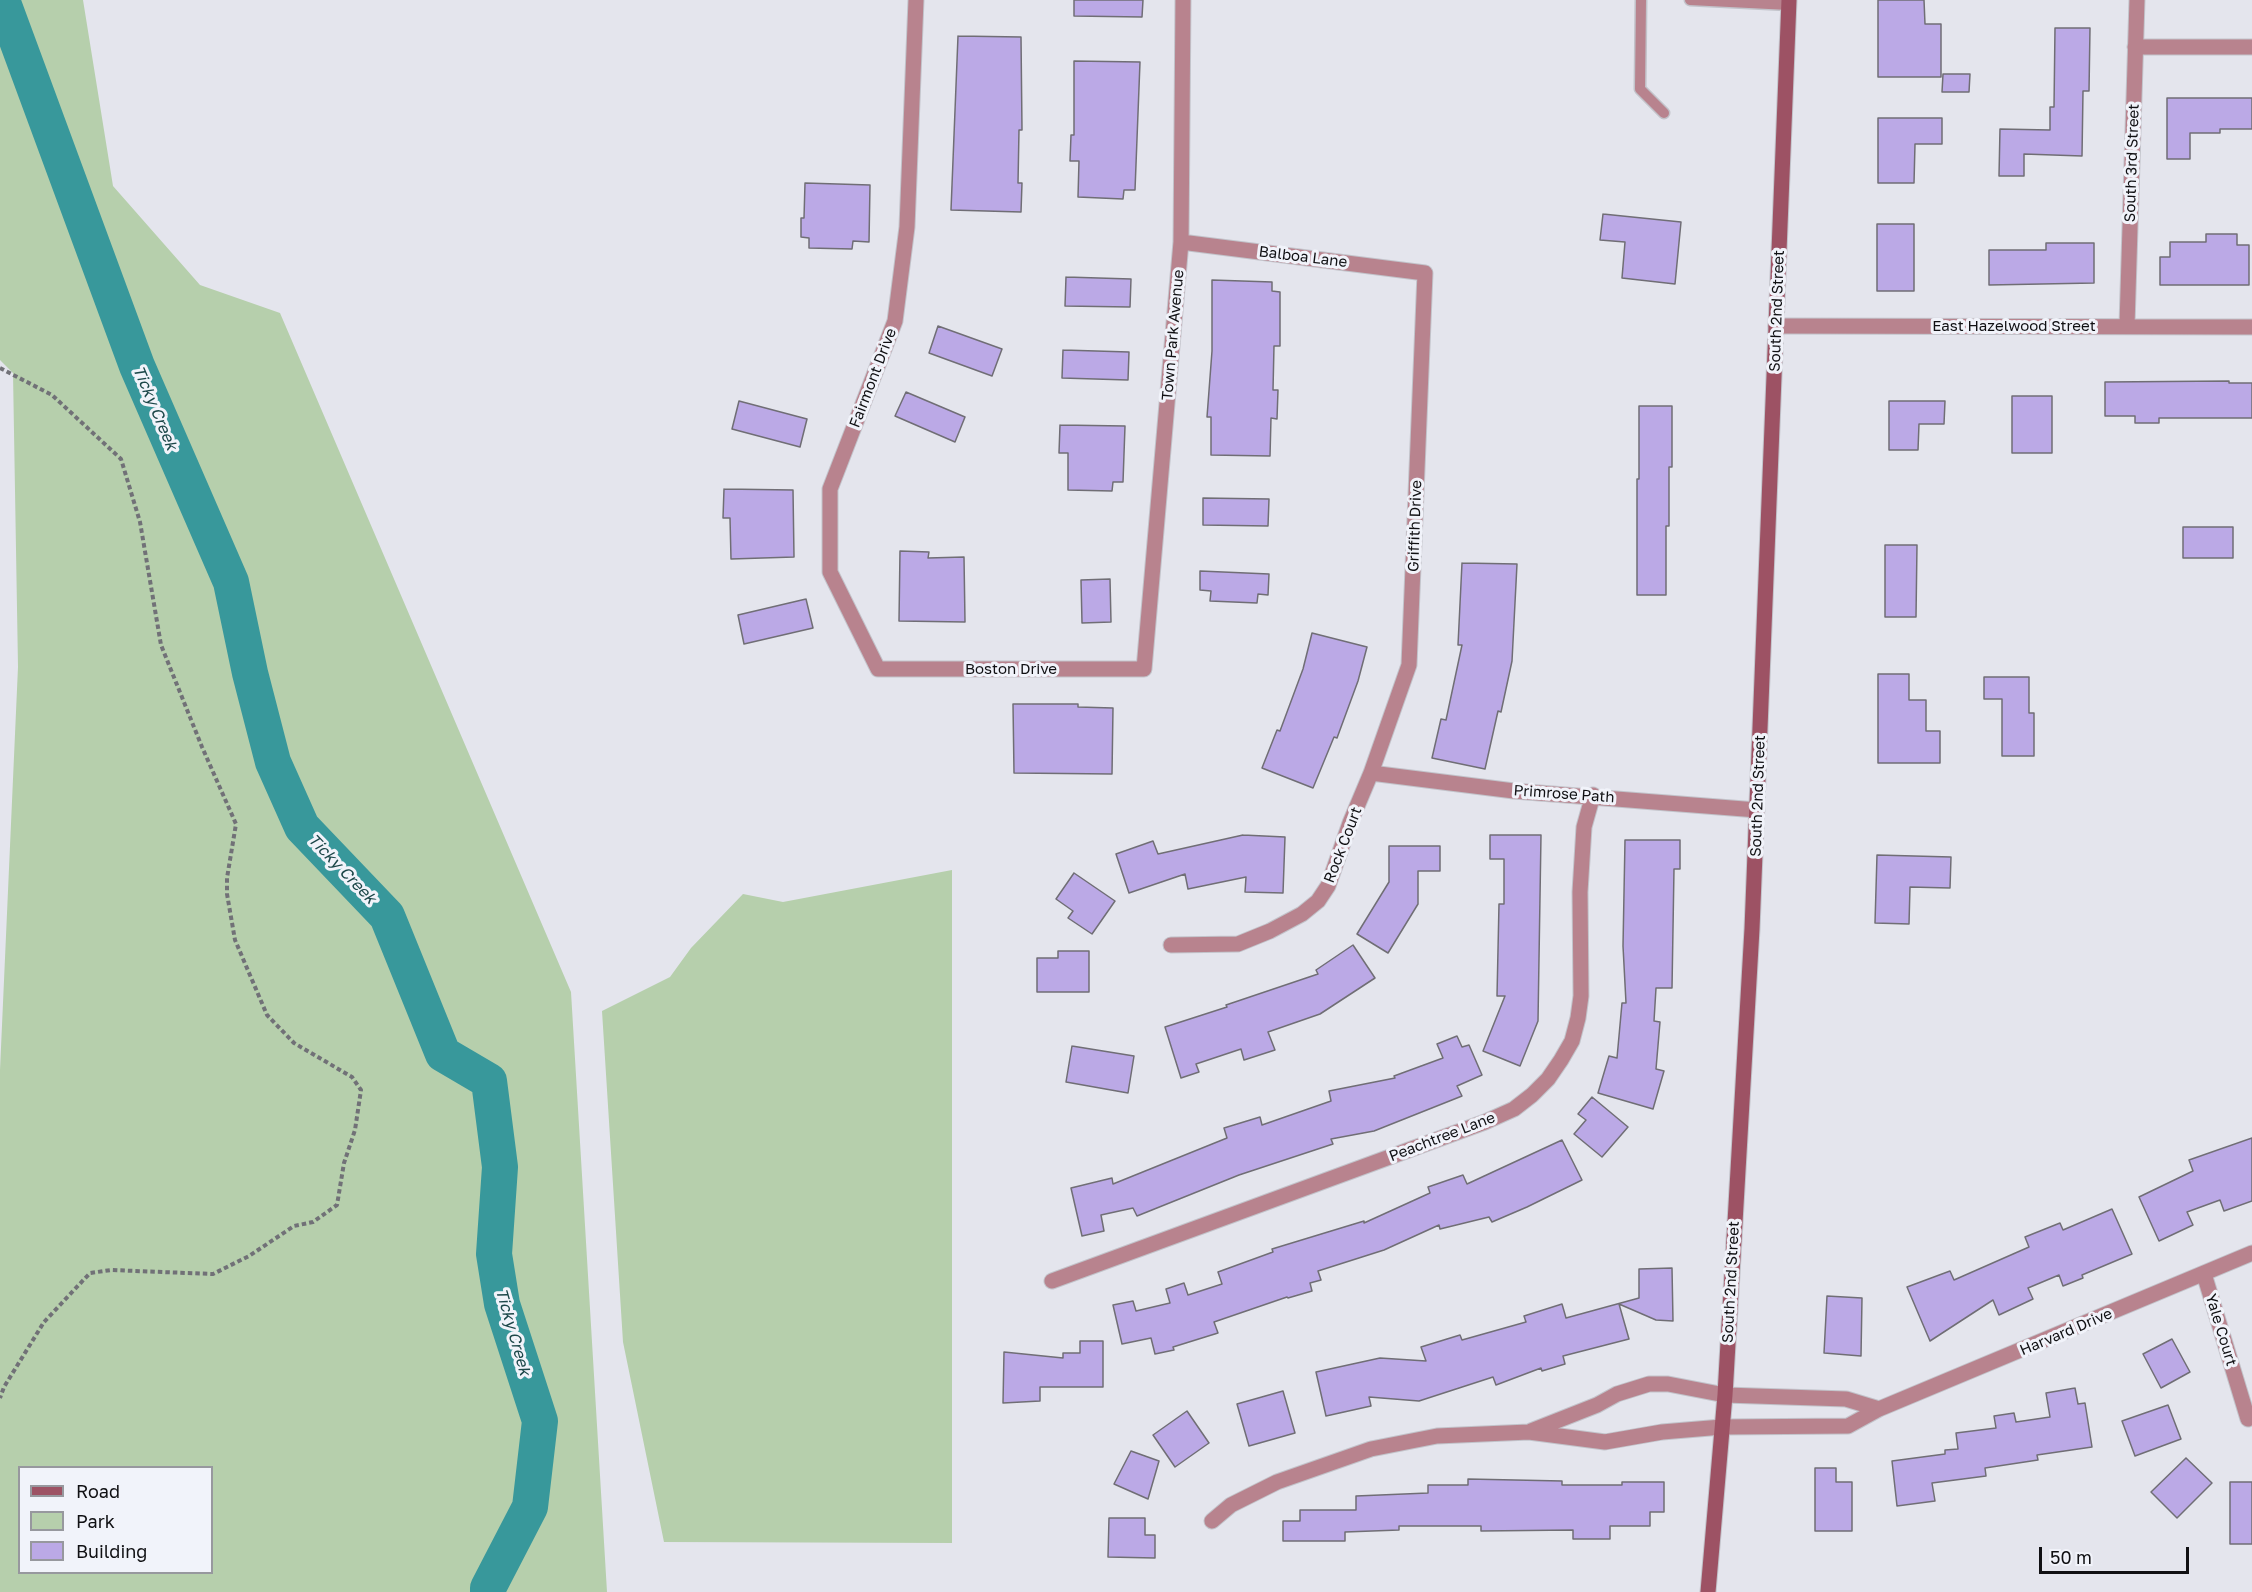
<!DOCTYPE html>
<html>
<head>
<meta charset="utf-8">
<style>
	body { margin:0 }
	#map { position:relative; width:2252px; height:1592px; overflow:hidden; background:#e4e5ed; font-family:"Golos Text",sans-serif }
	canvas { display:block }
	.legend { position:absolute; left:18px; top:1466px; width:195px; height:108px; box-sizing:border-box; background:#f1f3fa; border:2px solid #97989e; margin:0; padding:8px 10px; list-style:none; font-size:18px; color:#101013 }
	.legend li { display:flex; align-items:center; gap:12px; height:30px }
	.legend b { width:30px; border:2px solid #97989e }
	.scale { position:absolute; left:2039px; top:1547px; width:150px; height:27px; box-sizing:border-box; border:3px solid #101013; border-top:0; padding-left:8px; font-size:18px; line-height:21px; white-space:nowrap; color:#101013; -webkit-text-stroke:4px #f1f3fa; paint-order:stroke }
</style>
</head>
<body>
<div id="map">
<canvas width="2252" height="1592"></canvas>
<ul class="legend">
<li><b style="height:8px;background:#9d5264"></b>Road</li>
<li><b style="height:16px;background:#b6cfac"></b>Park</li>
<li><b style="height:16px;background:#bba9e6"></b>Building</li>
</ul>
<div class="scale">50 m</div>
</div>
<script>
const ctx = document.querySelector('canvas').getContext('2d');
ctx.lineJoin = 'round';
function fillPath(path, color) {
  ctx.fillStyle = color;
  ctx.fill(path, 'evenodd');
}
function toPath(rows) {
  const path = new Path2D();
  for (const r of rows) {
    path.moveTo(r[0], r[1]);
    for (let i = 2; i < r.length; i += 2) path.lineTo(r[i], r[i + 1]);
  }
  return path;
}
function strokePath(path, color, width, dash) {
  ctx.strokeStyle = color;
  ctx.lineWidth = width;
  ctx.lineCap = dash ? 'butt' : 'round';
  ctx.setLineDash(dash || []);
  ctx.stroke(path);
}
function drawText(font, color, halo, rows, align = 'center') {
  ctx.font = font + ' "Golos Text",sans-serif';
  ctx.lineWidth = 6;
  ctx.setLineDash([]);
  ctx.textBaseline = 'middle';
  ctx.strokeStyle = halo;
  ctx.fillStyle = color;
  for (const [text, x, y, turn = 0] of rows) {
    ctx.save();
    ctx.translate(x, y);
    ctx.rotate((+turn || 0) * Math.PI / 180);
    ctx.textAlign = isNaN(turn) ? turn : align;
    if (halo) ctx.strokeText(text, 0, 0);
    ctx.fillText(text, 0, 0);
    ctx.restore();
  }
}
const green = toPath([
	[0,0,83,0,113,186,200,285,280,313,571,992,607,1592,0,1592,0,1070,18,667,13,373,0,360],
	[20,1468,212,1468,212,1572,20,1572],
	[952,870,952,1543,664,1542,623,1342,602,1011,670,977,691,948,743,894,783,902]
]);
const river = toPath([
	[2,0,137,366,231,582,250,673,273,762,302,827,387,916,443,1054,489,1081,500,1167,494,1254,502,1304,540,1421,530,1507,488,1588,488,1592]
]);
const building = toPath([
	[1074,0,1143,0,1142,17,1074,16,1074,0],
	[1878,0,1924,0,1925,24,1941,24,1941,77,1878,77,1878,0],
	[2055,28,2090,28,2089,91,2083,91,2082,156,2024,154,2024,176,1999,176,2000,129,2050,130,2050,107,2054,107,2055,28],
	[958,36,1021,37,1022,130,1019,130,1018,183,1022,183,1021,212,951,210,958,36],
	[1074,61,1140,62,1135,190,1124,190,1123,199,1078,197,1079,161,1070,161,1071,135,1074,135,1074,61],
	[1943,74,1970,74,1969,92,1942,92,1943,74],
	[2167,98,2252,98,2252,129,2220,129,2220,133,2190,133,2190,159,2167,159,2167,98],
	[1878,118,1942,118,1942,144,1915,144,1914,183,1878,183,1878,118],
	[805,183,870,185,869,242,853,241,852,249,809,248,809,238,801,237,801,218,804,218,805,183],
	[1603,214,1681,222,1675,284,1622,278,1625,242,1600,240,1603,214],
	[1877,224,1914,224,1914,291,1877,291,1877,224],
	[2206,234,2237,234,2237,245,2249,245,2249,285,2160,285,2160,257,2170,257,2170,242,2206,242,2206,234],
	[2046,243,2094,243,2094,283,1989,285,1989,250,2046,250,2046,243],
	[1066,277,1131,279,1130,307,1065,306,1066,277],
	[1212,280,1272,282,1272,291,1280,292,1280,346,1274,346,1273,390,1278,390,1277,419,1271,418,1270,456,1211,455,1211,417,1207,417,1212,351,1212,280],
	[938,326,1002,349,992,376,929,353,938,326],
	[1063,350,1129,352,1128,380,1062,378,1063,350],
	[2229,381,2229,383,2252,383,2252,418,2159,418,2159,423,2135,423,2135,416,2105,416,2105,382,2229,381],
	[906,392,965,417,955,442,895,416,906,392],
	[2012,396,2052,396,2052,453,2012,453,2012,396],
	[739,401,807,419,800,447,732,429,739,401],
	[1889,401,1945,401,1944,424,1919,424,1918,450,1889,450,1889,401],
	[1639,406,1672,406,1672,467,1669,467,1669,526,1666,526,1666,595,1637,595,1637,479,1639,479,1639,406],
	[1060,425,1125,426,1123,482,1113,482,1112,491,1068,490,1068,453,1059,453,1060,425],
	[724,489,793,490,794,557,731,559,730,518,723,518,724,489],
	[1203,498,1269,499,1268,526,1203,525,1203,498],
	[2183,527,2233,527,2233,558,2183,558,2183,527],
	[1885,545,1917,545,1916,617,1885,617,1885,545],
	[900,551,929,552,928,558,964,557,965,622,899,621,900,551],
	[1462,563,1517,564,1512,661,1501,712,1498,711,1485,769,1432,758,1441,719,1446,720,1462,645,1458,645,1462,563],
	[1200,571,1269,574,1268,595,1258,594,1257,603,1210,601,1211,591,1200,590,1200,571],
	[1110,579,1111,622,1082,623,1081,580,1110,579],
	[806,599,813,628,744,644,738,615,806,599],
	[1312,633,1367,647,1358,681,1337,738,1334,737,1313,788,1262,768,1277,730,1280,731,1303,669,1312,633],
	[1878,674,1909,674,1909,700,1926,700,1926,731,1940,731,1940,763,1878,763,1878,674],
	[1984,677,2029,677,2029,713,2034,713,2034,756,2002,756,2002,699,1984,699,1984,677],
	[1013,704,1078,704,1078,707,1113,708,1112,774,1014,773,1013,704],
	[1243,835,1285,837,1283,893,1245,892,1246,877,1188,889,1185,874,1129,893,1116,854,1153,841,1158,854,1243,835],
	[1490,835,1541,835,1538,1021,1520,1066,1483,1051,1505,996,1497,996,1499,904,1504,904,1504,859,1490,859,1490,835],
	[1625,840,1680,840,1680,869,1674,869,1672,988,1656,988,1654,1021,1660,1022,1656,1069,1664,1071,1653,1109,1598,1093,1609,1056,1617,1058,1622,1003,1626,1003,1623,946,1625,840],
	[1389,846,1440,846,1440,871,1418,871,1418,904,1388,953,1357,934,1389,882,1389,846],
	[1877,855,1951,857,1950,888,1910,887,1909,924,1875,923,1877,855],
	[1074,873,1115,901,1092,934,1068,918,1073,911,1056,899,1074,873],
	[1353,945,1375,978,1320,1014,1268,1032,1275,1050,1244,1060,1241,1049,1196,1064,1199,1072,1181,1078,1165,1027,1227,1007,1226,1005,1318,974,1316,970,1353,945],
	[1058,951,1089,951,1089,992,1037,992,1037,958,1058,958,1058,951],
	[1457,1036,1462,1047,1469,1045,1482,1075,1457,1086,1462,1096,1374,1131,1331,1139,1333,1144,1239,1175,1137,1216,1133,1208,1101,1215,1104,1231,1082,1236,1071,1188,1112,1178,1113,1184,1227,1138,1224,1128,1260,1117,1262,1125,1331,1101,1329,1091,1395,1078,1394,1076,1443,1058,1437,1044,1457,1036],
	[1072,1046,1134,1056,1128,1093,1066,1082,1072,1046],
	[1592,1097,1628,1127,1602,1157,1574,1134,1586,1120,1578,1114,1592,1097],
	[2252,1138,2252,1201,2224,1211,2220,1200,2187,1212,2193,1225,2159,1241,2139,1197,2193,1171,2189,1160,2252,1138],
	[1562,1140,1582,1180,1527,1207,1492,1222,1489,1217,1440,1229,1439,1225,1384,1250,1318,1271,1321,1280,1310,1283,1312,1291,1288,1298,1287,1297,1214,1322,1218,1333,1173,1347,1174,1350,1155,1354,1151,1338,1122,1344,1113,1305,1133,1301,1136,1311,1170,1303,1166,1289,1184,1283,1188,1295,1222,1284,1218,1272,1273,1252,1272,1249,1364,1221,1364,1223,1430,1193,1428,1187,1463,1175,1467,1184,1562,1140],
	[2112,1209,2132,1254,2082,1275,2083,1278,2063,1286,2059,1275,2028,1288,2033,1299,1999,1315,1993,1300,1930,1341,1907,1287,1950,1271,1954,1280,2029,1247,2025,1237,2060,1223,2063,1230,2112,1209],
	[1672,1268,1673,1321,1656,1320,1619,1304,1629,1339,1563,1356,1565,1364,1542,1371,1541,1368,1496,1385,1493,1377,1419,1401,1369,1397,1371,1406,1326,1416,1316,1372,1380,1358,1426,1361,1421,1347,1460,1335,1462,1340,1526,1322,1524,1316,1562,1304,1566,1318,1639,1298,1639,1269,1672,1268],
	[1827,1296,1862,1298,1861,1356,1824,1353,1827,1296],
	[2172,1339,2190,1372,2161,1388,2143,1354,2172,1339],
	[1080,1341,1103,1341,1103,1387,1040,1387,1040,1401,1003,1403,1004,1352,1063,1358,1063,1353,1080,1353,1080,1341],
	[2075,1388,2078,1404,2085,1403,2092,1447,2037,1455,2038,1460,1985,1468,1986,1476,1932,1483,1935,1501,1897,1506,1892,1461,1945,1454,1945,1450,1958,1449,1956,1433,1996,1428,1994,1416,2014,1413,2016,1422,2050,1417,2046,1393,2075,1388],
	[1283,1391,1295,1433,1249,1446,1237,1404,1283,1391],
	[2168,1405,2181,1439,2135,1456,2122,1421,2168,1405],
	[1187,1411,1209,1443,1175,1467,1153,1435,1187,1411],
	[1131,1451,1159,1461,1148,1499,1114,1484,1131,1451],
	[2186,1458,2212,1483,2177,1518,2151,1492,2186,1458],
	[1815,1468,1836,1468,1836,1482,1852,1482,1852,1531,1815,1531,1815,1468],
	[1468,1479,1562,1481,1562,1485,1622,1485,1622,1482,1664,1482,1664,1512,1650,1512,1650,1526,1610,1526,1610,1539,1573,1539,1573,1530,1481,1531,1481,1526,1399,1526,1399,1530,1345,1532,1345,1541,1283,1541,1283,1521,1300,1521,1300,1510,1356,1510,1356,1496,1428,1493,1428,1485,1468,1485,1468,1479],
	[2230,1482,2252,1482,2252,1544,2230,1544,2230,1482],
	[1109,1518,1145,1518,1145,1535,1155,1535,1155,1558,1108,1557,1109,1518]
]);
const path = toPath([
	[0,368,52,395,121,459,140,522,161,645,202,747,236,824,227,878,227,894,235,940,267,1015,294,1043,352,1077,361,1090,355,1130,344,1163,337,1205,313,1222,294,1226,249,1256,213,1274,111,1270,90,1273,44,1322,4,1387,0,1398]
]);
const service = toPath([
	[1641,0,1640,89,1664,113],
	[1690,0,1789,5]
]);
const minor = toPath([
	[916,0,907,227,895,321,830,489,830,572,878,669,1144,669,1181,242,1183,0],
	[2135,47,2252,47],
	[2127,325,2137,0],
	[1776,326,2252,327],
	[1371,773,1514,791,1757,810],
	[1171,945,1238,944,1270,931,1302,914,1318,901,1328,886,1350,823,1371,773,1409,665,1425,273,1181,242],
	[2204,1274,2248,1419],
	[1052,1281,1485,1122,1514,1109,1532,1095,1548,1079,1561,1060,1572,1041,1578,1018,1581,996,1580,892,1584,827,1593,795],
	[1531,1431,1597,1405,1617,1394,1649,1384,1668,1384,1725,1395,1846,1399,1879,1409],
	[1212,1521,1231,1505,1277,1482,1371,1449,1437,1436,1529,1432,1605,1442,1662,1432,1722,1427,1848,1426,1879,1409,2252,1253]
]);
const secondary = toPath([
	[1708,1592,1725,1395,1752,929,1789,0]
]);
const streetNames = [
	["South 3rd Street",2132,163,-88],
	["Balboa Lane",1303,257,7],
	["South 2nd Street",1777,311,-88],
	["East Hazelwood Street",2014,326],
	["Town Park Avenue",1173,335,-85],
	["Fairmont Drive",873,378,-69],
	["Griffith Drive",1415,526,-88],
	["Boston Drive",1011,669],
	["Primrose Path",1564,794,4],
	["South 2nd Street",1758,796,-88],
	["Rock Court",1343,845,-69],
	["Peachtree Lane",1442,1137,-21],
	["South 2nd Street",1731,1282,-87],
	["Yale Court",2221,1330,73],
	["Harvard Drive",2066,1332,-23]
];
const waterNames = [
	["Ticky Creek",155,408,67],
	["Ticky Creek",342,869,46],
	["Ticky Creek",513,1332,74]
];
fillPath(green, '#b6cfac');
strokePath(river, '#38989b', 36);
fillPath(building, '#bba9e6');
strokePath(building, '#706e75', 1.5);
strokePath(service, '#c2c3ca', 13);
strokePath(minor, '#c2c3ca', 17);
strokePath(secondary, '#c2c3ca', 17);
strokePath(path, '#717177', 4, [4.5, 3]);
strokePath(service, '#b8838e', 10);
strokePath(minor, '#b8838e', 15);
strokePath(secondary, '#9d5264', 15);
drawText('15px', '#101013', '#f1f3fa', streetNames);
drawText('italic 16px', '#1c4749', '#f1f3fa', waterNames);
</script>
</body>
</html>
